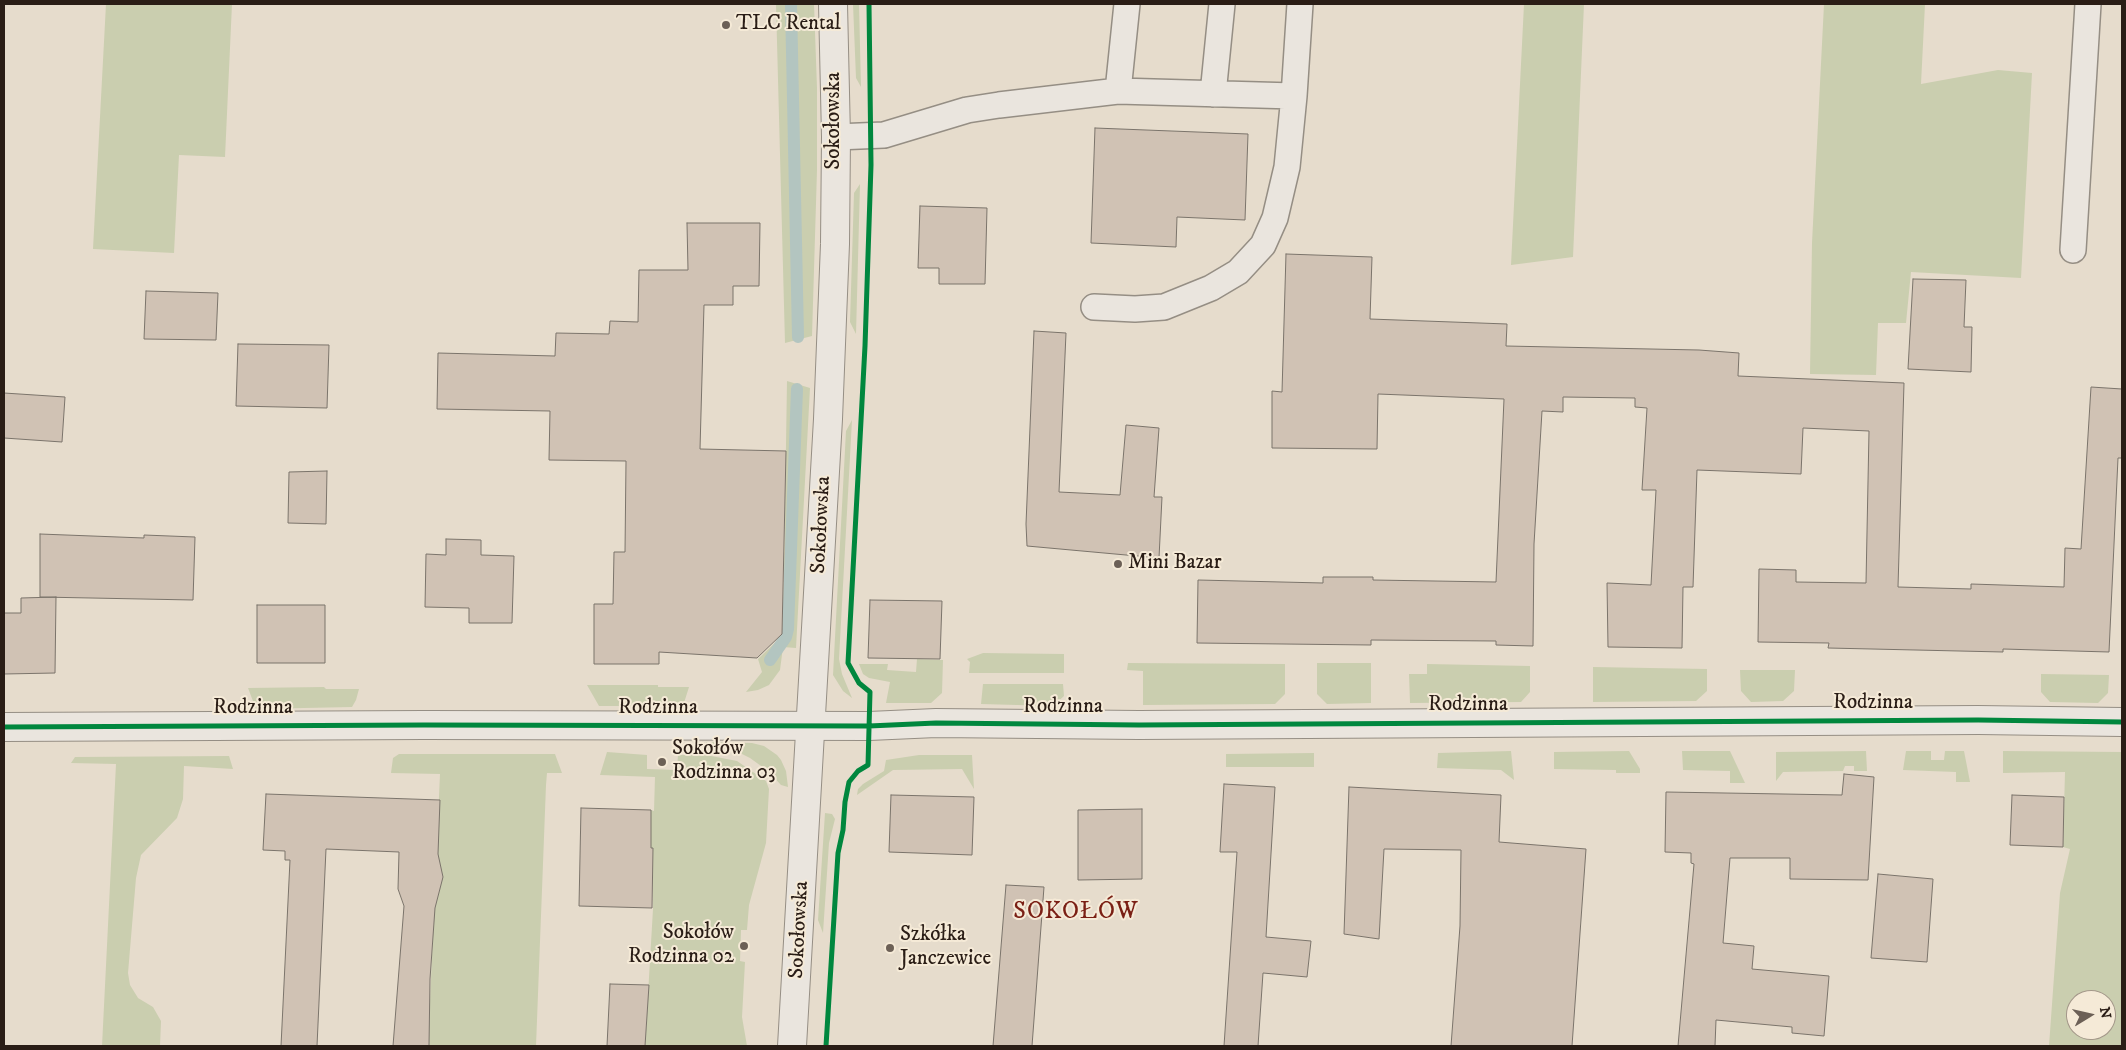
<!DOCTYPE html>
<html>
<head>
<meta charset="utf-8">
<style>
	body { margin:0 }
	#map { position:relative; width:2126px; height:1050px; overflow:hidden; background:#e6dccc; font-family:"IM FELL DW Pica",serif }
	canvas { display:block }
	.frame { position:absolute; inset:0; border:5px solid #2a1d16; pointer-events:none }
	.north { position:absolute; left:2066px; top:990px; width:50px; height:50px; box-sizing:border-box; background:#f5ead7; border:1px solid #a4988a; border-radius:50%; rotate:81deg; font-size:14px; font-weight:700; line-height:20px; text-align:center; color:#2a1d16 }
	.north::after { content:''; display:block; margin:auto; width:18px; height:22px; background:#6c6056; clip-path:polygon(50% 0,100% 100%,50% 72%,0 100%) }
</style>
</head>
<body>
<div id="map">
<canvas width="2126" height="1050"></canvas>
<div class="frame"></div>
<div class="north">N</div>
</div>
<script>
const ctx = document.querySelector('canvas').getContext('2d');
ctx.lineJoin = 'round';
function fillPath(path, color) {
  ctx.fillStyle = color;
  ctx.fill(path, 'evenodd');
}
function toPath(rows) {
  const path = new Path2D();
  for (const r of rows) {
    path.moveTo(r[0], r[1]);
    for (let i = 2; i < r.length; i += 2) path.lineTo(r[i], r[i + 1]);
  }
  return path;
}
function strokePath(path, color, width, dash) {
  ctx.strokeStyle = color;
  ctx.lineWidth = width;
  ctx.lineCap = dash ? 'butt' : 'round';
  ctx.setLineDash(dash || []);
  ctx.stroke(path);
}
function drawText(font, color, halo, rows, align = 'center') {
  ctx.font = font + ' "IM FELL DW Pica",serif';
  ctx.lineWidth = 4;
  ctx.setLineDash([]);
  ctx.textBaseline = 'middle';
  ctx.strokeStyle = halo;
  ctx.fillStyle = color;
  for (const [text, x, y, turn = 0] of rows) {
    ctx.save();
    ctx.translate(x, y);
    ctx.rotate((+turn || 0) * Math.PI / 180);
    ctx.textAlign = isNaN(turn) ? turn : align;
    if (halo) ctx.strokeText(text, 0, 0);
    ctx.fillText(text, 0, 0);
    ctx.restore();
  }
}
const green = toPath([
	[106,4,232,4,225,157,179,155,174,253,93,249],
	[776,4,814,4,817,88,817,170,812,336,785,343],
	[853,4,859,4,861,87,856,78],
	[1524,4,1584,4,1573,257,1511,265],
	[1824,4,1925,4,1921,84,1998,70,2032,73,2021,278,1911,272,1906,323,1878,323,1876,375,1810,374,1812,243],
	[860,184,856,334,850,322,854,193],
	[787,381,810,388,796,648,783,647,780,670,769,685,758,690,746,692,762,672,758,659,783,635],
	[852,420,839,659,842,674,852,698,843,691,833,675,846,431],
	[983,653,1064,654,1064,673,969,673,970,662,967,659],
	[917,659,943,660,942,693,931,703,886,703,890,682,869,678,863,674,859,664,888,664,887,670,916,672],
	[1128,663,1285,664,1285,694,1275,704,1143,705,1143,671,1127,670],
	[1317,663,1371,663,1371,703,1327,704,1317,694],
	[1427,664,1530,666,1530,692,1521,702,1410,703,1409,674,1427,674],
	[1593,667,1707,669,1707,691,1696,701,1593,702],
	[1740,670,1795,670,1794,691,1783,701,1751,702,1741,691],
	[2041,674,2109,675,2108,693,2098,703,2050,702,2041,692],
	[983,684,1063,684,1064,696,1053,706,981,704],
	[587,685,658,685,658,687,689,687,683,706,599,706],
	[324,687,326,689,359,689,356,700,352,707,256,709,248,688],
	[706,742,752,743,764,746,777,755,781,760,786,771,788,787,781,785,768,771,750,758,734,750,706,746],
	[1511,751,1514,780,1501,770,1437,768,1438,753],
	[1629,751,1640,769,1640,773,1616,773,1616,770,1554,769,1554,752],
	[1682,751,1730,751,1745,783,1730,783,1730,771,1683,770],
	[1866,751,1867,771,1854,771,1854,766,1845,766,1843,771,1783,772,1776,781,1776,752],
	[1906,751,1931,751,1931,760,1944,760,1945,751,1964,751,1970,782,1956,782,1956,772,1903,770],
	[2003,751,2122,752,2122,1046,2049,1046,2060,893,2070,849,2063,847,2065,772,2003,773],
	[2076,1000,2106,1000,2106,1030,2076,1030],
	[607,752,647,755,647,769,677,770,678,755,706,755,737,761,766,781,769,789,766,843,749,905,747,930,741,930,740,961,745,962,742,1017,747,1046,645,1046,653,909,653,849,651,848,651,810,654,811,655,777,600,775],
	[1314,753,1314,767,1226,767,1226,754],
	[399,754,555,754,562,773,547,773,546,785,536,1046,428,1046,440,774,391,773,393,758],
	[919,755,972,755,974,789,962,769,893,770,857,795,858,789,863,784,884,771,886,760],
	[229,756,233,769,184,766,183,799,177,818,141,855,136,878,128,973,130,985,138,998,153,1007,161,1021,160,1046,102,1046,116,764,71,763,75,757],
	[825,813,832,814,835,819,829,843,823,933,818,920]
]);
const stream = toPath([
	[791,4,798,337],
	[770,660,786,637,788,629,797,389]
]);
const building = toPath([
	[1095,128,1248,134,1245,220,1177,217,1176,247,1091,243,1095,128],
	[920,206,987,208,985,284,939,284,939,268,918,268,920,206],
	[687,223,760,223,759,286,733,286,733,305,704,305,700,449,786,451,782,634,757,658,659,652,659,664,594,664,594,604,613,604,614,552,625,552,626,461,549,460,550,411,437,409,438,353,555,356,556,333,609,334,610,321,638,322,639,270,688,270,687,223],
	[1286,254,1372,257,1370,319,1507,324,1506,346,1699,350,1739,353,1738,376,1904,383,1898,587,1971,589,1971,584,2064,587,2065,548,2081,549,2091,387,2122,389,2122,458,2118,458,2109,652,2003,649,2003,652,1828,648,1829,643,1758,642,1759,569,1796,570,1796,582,1866,583,1869,431,1803,428,1801,474,1697,470,1693,587,1683,587,1682,648,1608,647,1607,583,1651,585,1656,490,1642,490,1647,408,1635,407,1635,398,1563,397,1563,412,1542,411,1534,544,1533,646,1496,645,1496,641,1371,640,1371,645,1197,643,1198,580,1323,583,1323,577,1373,577,1373,580,1496,582,1504,399,1378,394,1377,449,1272,448,1272,391,1282,392,1286,254],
	[1913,279,1966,280,1964,327,1972,327,1971,372,1908,369,1913,279],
	[146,291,218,293,216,340,144,339,146,291],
	[1034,331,1066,333,1059,492,1120,495,1126,425,1159,428,1154,497,1162,497,1159,558,1027,546,1026,524,1034,331],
	[238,344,329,345,327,408,236,406,238,344],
	[4,393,65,397,62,442,4,438,4,393],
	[327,471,326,524,288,523,289,472,327,471],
	[40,534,144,538,144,535,195,537,193,600,40,597,40,534],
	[446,539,481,540,481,555,514,556,512,623,469,623,469,608,425,607,426,554,446,555,446,539],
	[56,597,55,673,4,674,4,613,21,613,21,598,56,597],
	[870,600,942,601,940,659,868,658,870,600],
	[257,605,325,605,325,663,257,663,257,605],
	[1844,774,1874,777,1868,880,1790,879,1790,858,1730,858,1723,943,1754,946,1752,969,1829,976,1824,1036,1792,1033,1792,1027,1716,1020,1715,1046,1678,1046,1694,864,1691,863,1691,853,1665,852,1666,792,1842,795,1844,774],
	[1224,784,1275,787,1266,937,1311,941,1307,977,1263,973,1258,1046,1224,1046,1237,852,1220,852,1224,784],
	[1349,787,1501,795,1499,842,1586,849,1572,1046,1451,1046,1460,926,1461,850,1384,849,1379,939,1344,934,1349,787],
	[266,794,440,800,438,854,443,877,435,908,430,979,429,1046,393,1046,404,906,398,889,399,852,326,849,317,1046,281,1046,290,860,285,860,285,851,263,850,266,794],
	[891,795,974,797,972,855,889,852,891,795],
	[2012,795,2064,797,2063,847,2010,845,2012,795],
	[581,808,651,810,651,848,653,848,652,908,579,906,581,808],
	[1142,809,1142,879,1078,880,1078,810,1142,809],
	[1878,874,1933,879,1927,962,1871,958,1878,874],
	[1006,885,1044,887,1032,1046,993,1046,1006,885],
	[610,984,649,985,645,1046,607,1046,610,984]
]);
const service = toPath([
	[1118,91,1127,4],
	[1213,94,1222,4],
	[836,137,884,135,967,110,999,105,1118,91,1294,96,1300,4],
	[2073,250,2088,4],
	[1094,307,1135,309,1164,307,1211,288,1238,272,1263,245,1275,218,1287,167,1294,96]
]);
const minor = toPath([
	[4,727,424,725,869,726,936,723,1139,725,1978,720,2122,722]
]);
const tertiary = toPath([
	[792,1046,828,419,835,244,836,137,833,4]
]);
const cycleway = toPath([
	[4,727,424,725,869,726,936,723,1139,725,1978,720,2122,722],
	[826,1046,838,853,843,830,845,802,849,782,858,771,868,765,870,692,859,683,848,663,865,346,871,165,869,4]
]);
const markers = [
	[726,25,5,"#6c6056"],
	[1118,564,5,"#6c6056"],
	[662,762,5,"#6c6056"],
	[744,946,5,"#6c6056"],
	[890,948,5,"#6c6056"]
];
const poiNames = [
	["TLC Rental",736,25],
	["Mini Bazar",1128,564],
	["Sokołów",672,750],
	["Rodzinna 03",672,774],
	["Sokołów",734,934,"right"],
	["Rodzinna 02",734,958,"right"],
	["Szkółka",900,936],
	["Janczewice",900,960]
];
const streetNames = [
	["Sokołowska",835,121,-90],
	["Sokołowska",822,525,-87],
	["Rodzinna",1873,704],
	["Rodzinna",1468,706],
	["Rodzinna",1063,708],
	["Rodzinna",253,709],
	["Rodzinna",658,709],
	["Sokołowska",800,930,-87]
];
const quarterNames = [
	["SOKOŁÓW",1076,913]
];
fillPath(green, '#caceaf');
strokePath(stream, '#b3c5c0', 12);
fillPath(building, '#d0c2b4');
strokePath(building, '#7b746b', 1);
strokePath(service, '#958e84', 28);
strokePath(minor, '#958e84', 30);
strokePath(tertiary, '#958e84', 30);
strokePath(service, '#eae5de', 25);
strokePath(minor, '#eae5de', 28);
strokePath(tertiary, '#eae5de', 28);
strokePath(cycleway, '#00873e', 5);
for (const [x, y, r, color] of markers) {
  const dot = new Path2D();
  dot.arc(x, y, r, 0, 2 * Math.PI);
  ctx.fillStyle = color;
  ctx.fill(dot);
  strokePath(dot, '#f5ead7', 2);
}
drawText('21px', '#2a1d16', '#f5ead7', poiNames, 'left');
drawText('21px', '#2a1d16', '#f5ead7', streetNames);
ctx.letterSpacing = '1px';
drawText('24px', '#7a1f14', '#f5ead7', quarterNames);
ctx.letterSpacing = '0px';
</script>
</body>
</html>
